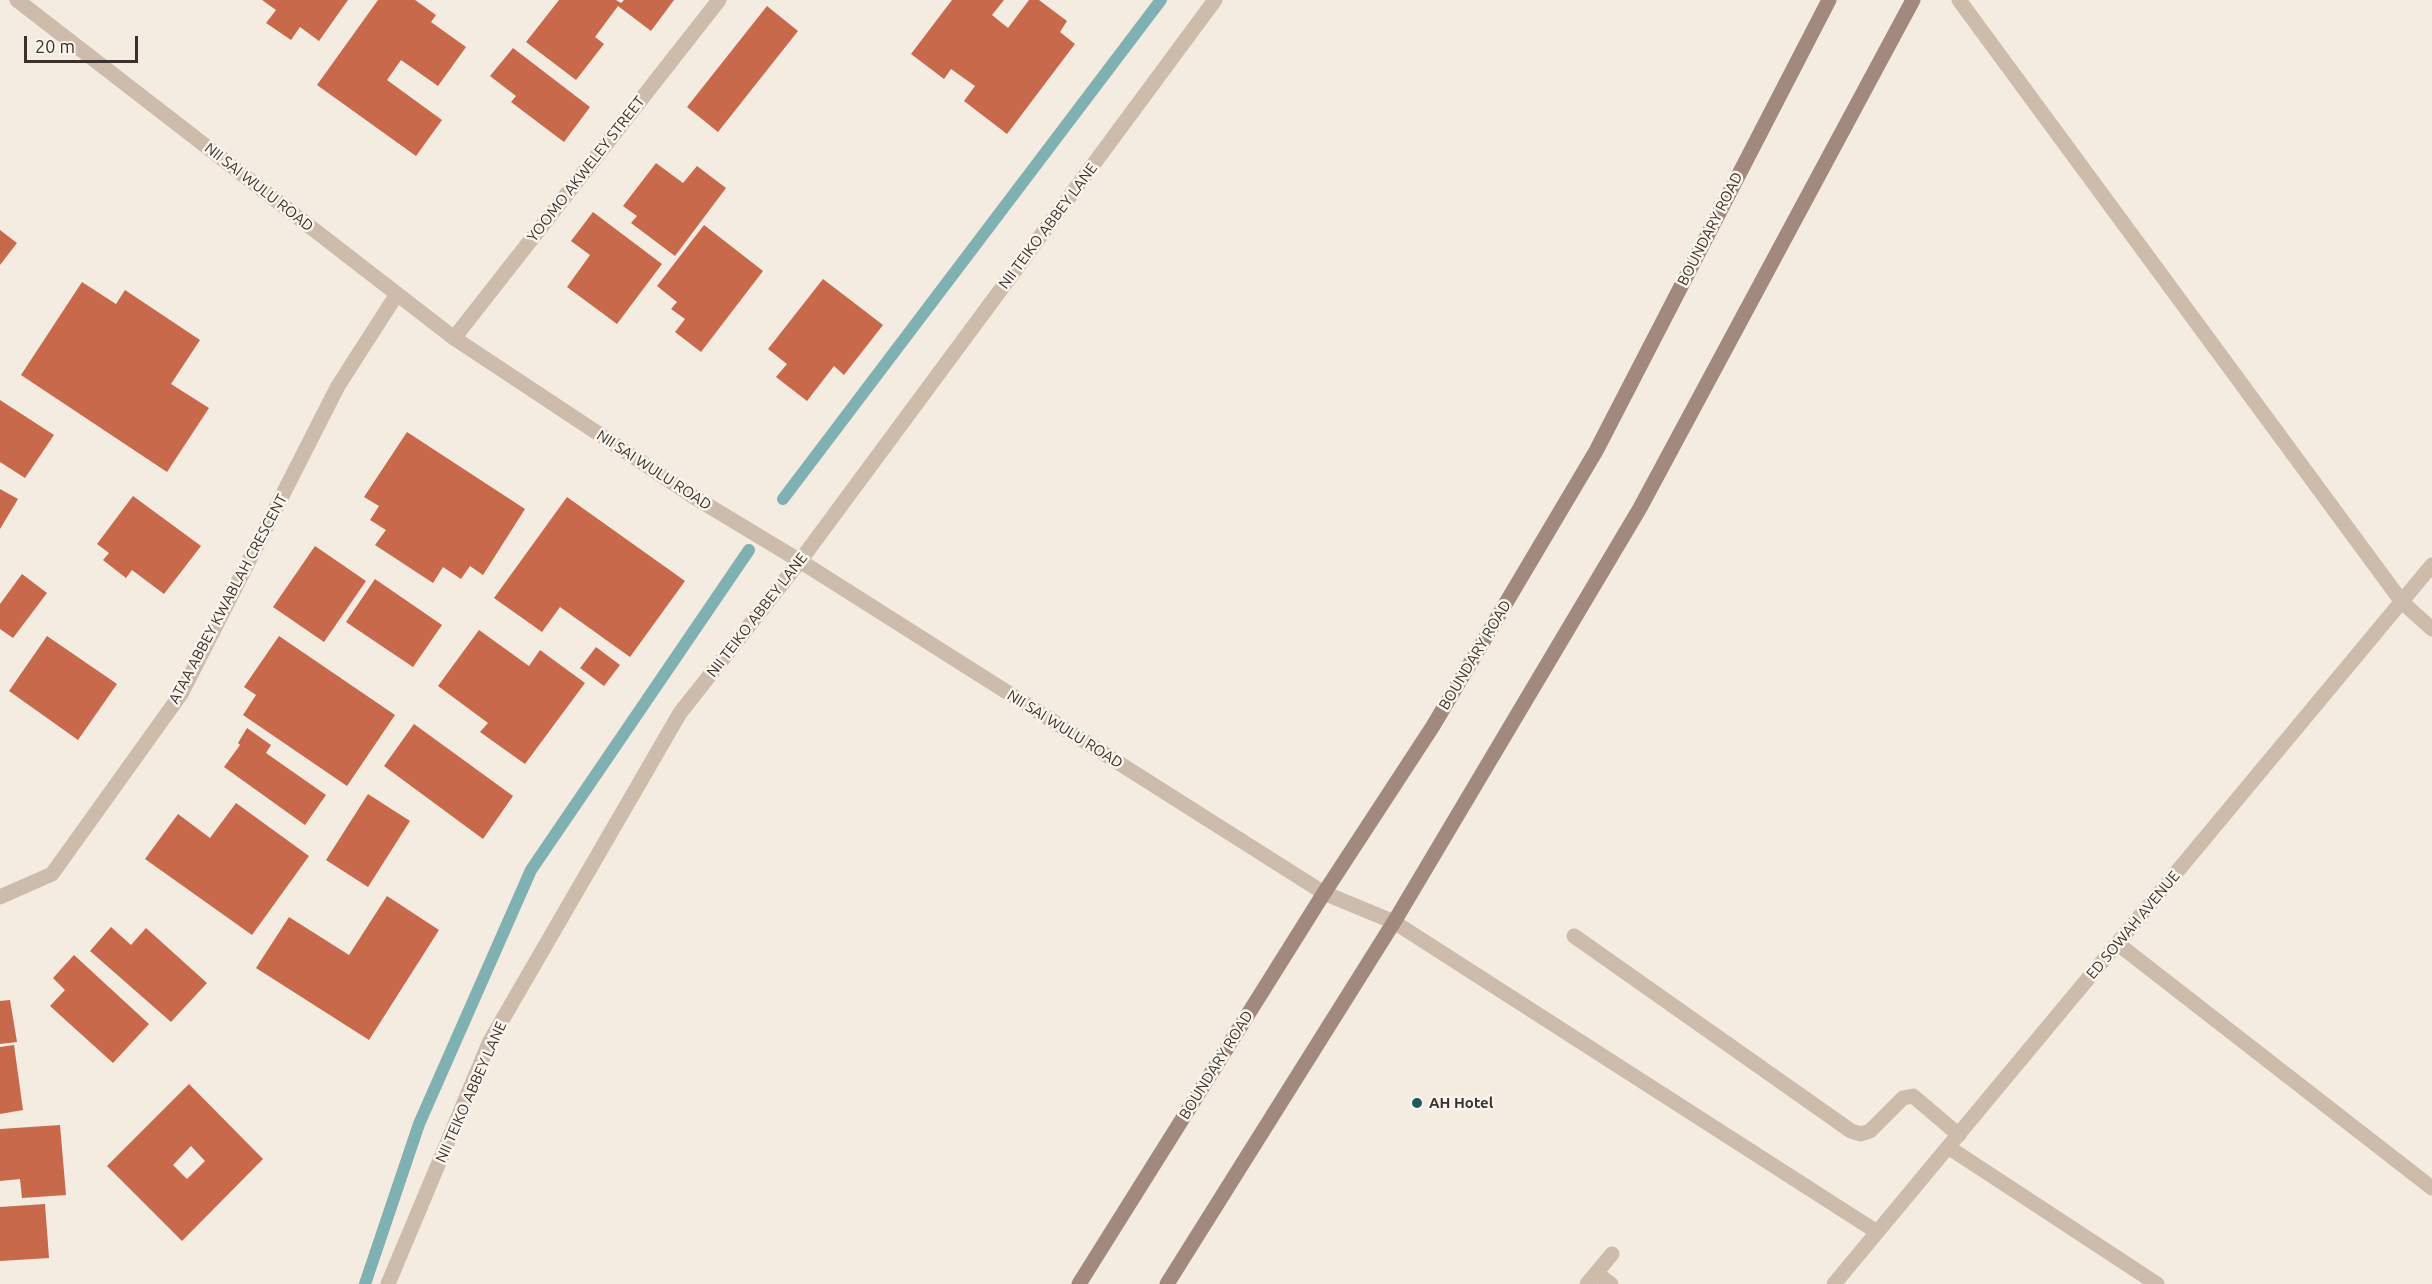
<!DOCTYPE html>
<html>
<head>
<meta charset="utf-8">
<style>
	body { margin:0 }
	#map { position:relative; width:2432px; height:1284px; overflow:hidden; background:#f4ebe1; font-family:Ubuntu,sans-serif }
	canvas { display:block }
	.scale { position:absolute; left:24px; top:36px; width:114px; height:27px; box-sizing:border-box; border:3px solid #3b302b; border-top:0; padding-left:8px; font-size:18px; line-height:21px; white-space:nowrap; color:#3b302b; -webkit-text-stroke:4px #fbf5ee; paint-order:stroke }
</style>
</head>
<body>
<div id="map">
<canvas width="2432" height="1284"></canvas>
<div class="scale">20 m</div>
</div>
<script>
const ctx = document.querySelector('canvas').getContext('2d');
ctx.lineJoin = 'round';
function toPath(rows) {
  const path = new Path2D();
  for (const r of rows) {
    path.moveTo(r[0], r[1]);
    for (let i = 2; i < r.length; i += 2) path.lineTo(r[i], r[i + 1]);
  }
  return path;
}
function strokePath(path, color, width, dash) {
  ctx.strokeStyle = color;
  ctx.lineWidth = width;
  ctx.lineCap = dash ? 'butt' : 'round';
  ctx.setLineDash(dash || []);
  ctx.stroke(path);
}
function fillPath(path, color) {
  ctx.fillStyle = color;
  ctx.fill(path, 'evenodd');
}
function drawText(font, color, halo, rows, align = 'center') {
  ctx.font = font + ' Ubuntu,sans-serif';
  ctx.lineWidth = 5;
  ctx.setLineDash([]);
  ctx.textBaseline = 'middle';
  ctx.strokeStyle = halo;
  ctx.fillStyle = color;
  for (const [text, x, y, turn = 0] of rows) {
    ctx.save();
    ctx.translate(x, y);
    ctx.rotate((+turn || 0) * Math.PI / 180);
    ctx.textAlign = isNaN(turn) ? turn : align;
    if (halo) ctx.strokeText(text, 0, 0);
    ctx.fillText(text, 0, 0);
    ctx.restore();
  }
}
const stream = toPath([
	[783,499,1161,0],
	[365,1284,419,1124,531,870,749,550]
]);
const building = toPath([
	[262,0,348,0,319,41,300,27,291,40,266,23,276,10],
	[378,0,415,0,436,15,431,22,466,47,438,86,401,60,387,80,442,120,416,156,317,85],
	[559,0,616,0,621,3,624,0,674,0,651,31,618,6,595,37,604,44,576,80,526,42],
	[952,0,1004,0,992,15,1008,28,1029,0,1039,0,1067,21,1060,32,1075,44,1007,134,964,101,975,86,951,69,944,79,911,54],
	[767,6,798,31,718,132,687,107],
	[513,48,590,107,564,142,511,102,516,96,490,76],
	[656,163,683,183,697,166,726,188,675,256,631,223,637,216,623,206],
	[593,212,662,264,617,324,567,287,590,255,571,241],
	[704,225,763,271,701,352,675,332,685,319,671,309,677,302,657,286],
	[0,230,17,243,0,265],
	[823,279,883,325,844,375,834,366,807,401,776,377,787,364,768,349],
	[82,282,116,304,125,290,200,340,171,384,209,408,167,472,21,375],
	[0,400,54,435,25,478,0,462],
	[407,432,525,509,483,575,470,566,461,579,443,567,433,583,375,545,386,530,370,520,379,506,364,497],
	[0,489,18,499,0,529],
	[133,496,201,546,164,594,132,570,126,578,103,560,109,553,97,544],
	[567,497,685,581,630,657,560,607,542,632,494,598],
	[315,546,366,581,324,642,273,607],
	[22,574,47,593,13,638,0,629,0,604],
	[375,579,442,625,413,667,346,622],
	[479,630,529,666,540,650,585,683,525,764,480,732,488,723,438,686],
	[47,636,117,684,78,740,9,691],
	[279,636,395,715,347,786,243,715,256,695,244,687],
	[596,647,620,665,604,686,580,668],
	[414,724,513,796,483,839,384,766],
	[247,728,271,745,266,753,326,795,305,825,224,767,240,745,238,743],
	[368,794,410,821,368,887,326,860],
	[236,803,309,856,252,935,145,859,178,814,210,838],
	[387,896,439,930,369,1040,256,968,289,917,349,955],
	[111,927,131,945,146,928,207,983,171,1022,90,951],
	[74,955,149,1024,113,1063,50,1006,65,990,53,978],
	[10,1000,17,1042,0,1044,0,1001],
	[14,1045,23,1110,0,1114,0,1047],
	[189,1084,263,1159,182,1241,107,1166],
	[191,1146,205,1161,187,1179,173,1165],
	[60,1125,66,1195,22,1198,20,1179,0,1181,0,1129],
	[45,1204,49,1258,0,1261,0,1207]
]);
const service = toPath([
	[1574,936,1851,1131,1861,1134,1870,1131,1903,1098,1913,1096,1959,1135],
	[1596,1273,1611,1284],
	[1587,1284,1612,1254]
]);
const minor = toPath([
	[1959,0,2402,602,2432,629],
	[454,338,719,0],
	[0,897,52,874,181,694,338,386,397,294],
	[1394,922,1877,1232],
	[2118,944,2432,1188],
	[1948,1147,2157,1284],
	[388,1284,490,1041,680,713,800,561,1215,0],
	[1834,1284,2432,565]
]);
const tertiary = toPath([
	[17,0,454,338,694,497,800,561,1324,893,1394,922]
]);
const secondary = toPath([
	[1079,1284,1324,893,1433,726,1596,451,1829,0],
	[1167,1284,1394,922,1640,508,1913,0]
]);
const markers = [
	[1417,1103,6,"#1f5a5e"]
];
const streetNames = [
	["YOOMO AKWELEY STREET",586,169,-52],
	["NII SAI WULU ROAD",259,187,38],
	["NII TEIKO ABBEY LANE",1048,226,-53],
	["BOUNDARY ROAD",1710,229,-63],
	["NII SAI WULU ROAD",654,470,33],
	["ATAA ABBEY KWABLAH CRESCENT",228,599,-62],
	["NII TEIKO ABBEY LANE",757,615,-52],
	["BOUNDARY ROAD",1475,655,-59],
	["NII SAI WULU ROAD",1065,729,32],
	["ED SOWAH AVENUE",2133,925,-50],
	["BOUNDARY ROAD",1216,1065,-58],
	["NII TEIKO ABBEY LANE",471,1092,-66]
];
const poiNames = [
	["AH Hotel",1429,1103]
];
strokePath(stream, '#7fb0b2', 12);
fillPath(building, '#c8694b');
strokePath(service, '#cdbbac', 15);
strokePath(minor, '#cdbbac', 15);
strokePath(tertiary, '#cdbbac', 15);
strokePath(secondary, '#a18a7d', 15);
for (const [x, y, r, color] of markers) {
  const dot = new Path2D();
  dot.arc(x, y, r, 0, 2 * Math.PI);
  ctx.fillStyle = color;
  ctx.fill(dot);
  strokePath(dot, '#fbf5ee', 2);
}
drawText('15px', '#3b302b', '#fbf5ee', streetNames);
drawText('bold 15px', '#3b302b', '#fbf5ee', poiNames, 'left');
</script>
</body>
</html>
